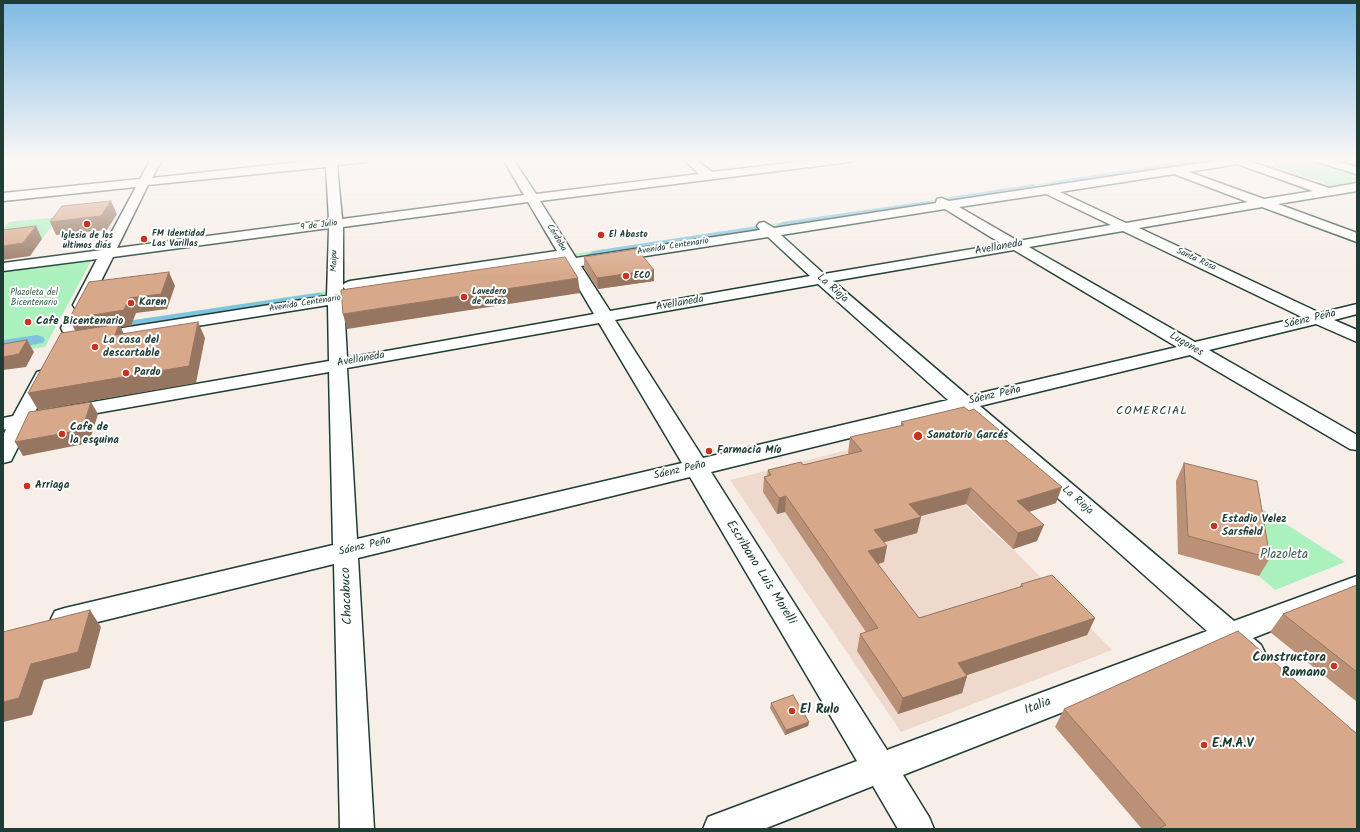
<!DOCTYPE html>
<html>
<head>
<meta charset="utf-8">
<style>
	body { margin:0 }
	#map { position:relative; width:1360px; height:832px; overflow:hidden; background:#f7eee8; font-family:Kalam,sans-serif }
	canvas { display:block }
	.frame { position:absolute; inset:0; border:4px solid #1f3d34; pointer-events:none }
</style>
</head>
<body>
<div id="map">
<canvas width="1360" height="832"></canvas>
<div class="frame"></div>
</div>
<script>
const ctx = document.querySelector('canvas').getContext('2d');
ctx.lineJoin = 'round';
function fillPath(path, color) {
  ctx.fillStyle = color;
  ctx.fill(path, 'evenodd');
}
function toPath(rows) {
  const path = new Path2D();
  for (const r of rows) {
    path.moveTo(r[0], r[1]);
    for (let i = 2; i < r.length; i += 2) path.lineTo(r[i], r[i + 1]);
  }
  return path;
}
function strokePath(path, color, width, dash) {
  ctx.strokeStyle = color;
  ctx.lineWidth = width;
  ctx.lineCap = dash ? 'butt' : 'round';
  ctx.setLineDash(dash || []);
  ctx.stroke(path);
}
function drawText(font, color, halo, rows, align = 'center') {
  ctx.font = font + ' Kalam,sans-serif';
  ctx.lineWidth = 4;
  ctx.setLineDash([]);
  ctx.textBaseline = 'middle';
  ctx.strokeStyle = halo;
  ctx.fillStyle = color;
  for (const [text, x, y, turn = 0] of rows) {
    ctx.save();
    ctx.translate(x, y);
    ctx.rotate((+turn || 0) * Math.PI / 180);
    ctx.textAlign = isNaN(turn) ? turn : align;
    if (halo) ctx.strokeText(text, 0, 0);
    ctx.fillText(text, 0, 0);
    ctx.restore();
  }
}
const built = toPath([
	[898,437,988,528,1013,549,1112,650,901,732,730,480]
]);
const green = toPath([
	[1204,159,1234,160,68,340,74,329],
	[1316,161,1357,174,1357,185,1338,188,1273,166,1272,164],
	[58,217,42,239,3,243,3,229,9,222],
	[92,259,45,347,3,353,3,270],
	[1247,499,1345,562,1275,590,1259,576]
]);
const canal = toPath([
	[1200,159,1224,159,1219,162,1054,187,1049,184,1054,181,1200,159],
	[1033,184,1038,187,1037,189,950,203,944,200,950,197,1033,184],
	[928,201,934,204,932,206,782,230,776,226,782,222,928,201],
	[757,226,761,227,763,230,761,233,593,259,587,255,593,251,757,226],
	[318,293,323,294,325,297,323,300,107,334,102,332,99,329,102,326,107,324,318,293],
	[37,335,43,337,45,340,43,343,3,350,3,340,37,335]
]);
const minor = toPath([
	[151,159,162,159,152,178,326,159,371,159,366,162,337,165,342,219,524,195,503,159,513,159,536,194,699,174,683,159,695,159,712,172,822,159,855,159,849,162,540,201,576,258,760,230,757,226,759,223,764,222,774,228,936,203,937,199,941,198,949,201,1227,159,1243,159,1329,188,1357,183,1357,191,1278,204,1357,233,1357,242,1262,207,1139,228,1320,313,1357,304,1357,314,1334,320,1357,330,1357,342,1316,324,1209,350,1357,435,1357,450,1350,449,1190,355,980,406,1234,621,1357,576,1357,597,1253,638,1261,645,1265,653,1261,661,1251,665,1241,661,1226,648,903,775,929,817,934,829,898,829,873,786,764,829,703,829,708,817,857,761,690,477,358,558,374,829,340,829,334,564,65,630,55,627,51,619,55,611,65,608,333,545,329,372,29,425,11,461,3,463,3,436,6,429,3,430,3,418,13,416,37,372,44,370,51,372,53,376,35,412,329,361,328,305,97,342,91,341,88,337,91,333,97,332,327,296,329,228,113,257,89,305,87,308,81,310,75,308,73,305,97,259,3,271,3,263,102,250,136,187,3,201,3,193,140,179,151,159],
	[1237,164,1313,191,1264,199,1189,172,1237,164],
	[326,167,329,220,117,248,148,185,326,167],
	[1174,174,1248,202,1126,223,1060,192,1174,174],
	[1046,194,1111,225,1018,241,959,207,1046,194],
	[528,202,557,251,350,281,345,283,343,285,343,227,528,202],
	[945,209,1002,244,824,274,781,235,945,209],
	[1123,231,1302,317,1195,342,1029,247,1123,231],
	[768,237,810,276,610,311,581,266,768,237],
	[1014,250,1177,347,968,396,833,281,1014,250],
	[561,259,562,260,538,264,536,267,538,270,543,271,567,268,594,314,347,358,344,303,375,297,377,294,375,291,369,289,343,293,343,287,345,289,350,291,561,259],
	[818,284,948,400,703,458,615,320,818,284],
	[599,323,682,463,357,539,347,368,599,323],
	[960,411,1207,631,887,750,711,472,960,411],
	[1312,159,1329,159,1357,167,1357,174,1314,161,1312,159],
	[100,318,106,319,108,323,106,327,69,333,63,332,61,328,63,324,100,318]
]);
const wall = toPath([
	[584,257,654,270,654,281,598,289,584,268],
	[901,422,1005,439,1056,503,1029,512,1037,541,1013,549,966,504,920,516,921,517,917,533,884,542,884,562,878,564,919,618,1020,587,1021,584,1095,618,1087,635,967,675,967,676,962,693,898,714,857,651,860,634,866,632,785,512,777,514,763,492,764,477,767,476,768,470,803,465,849,454,848,453,850,437,901,426],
	[1184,463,1270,558,1259,576,1178,554,1176,481],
	[1357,585,1357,702,1270,632,1283,614],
	[771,703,809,722,808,726,785,735,770,708],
	[1064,709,1357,829,1142,829,1055,727]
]);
const shadedWall = toPath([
	[111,201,117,214,107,230,56,235,50,222],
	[36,226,42,239,30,256,3,260,3,246],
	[654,270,654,281,598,289,597,278],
	[169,272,175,286,167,309,136,313,131,326,121,327,126,340,77,334,69,319,129,298],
	[578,278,580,293,347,329,343,314],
	[198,322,205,338,196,383,38,410,28,393],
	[27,340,34,352,26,367,3,370,3,357],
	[91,402,98,414,89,443,23,456,15,442],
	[1062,487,1056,503,1012,517,1017,501],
	[971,488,966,504,906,520,909,504],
	[786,496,785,512,777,514,779,498],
	[921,517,917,533,871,546,874,530],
	[1044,525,1037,541,1013,549,1018,533],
	[887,546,884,562,865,568,868,551],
	[90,610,101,627,90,668,44,680,32,715,3,722,3,702,31,664],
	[1095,618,1087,635,952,680,958,663],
	[967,676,962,693,898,714,903,698],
	[809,722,808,726,785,735,786,730]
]);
const building = toPath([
	[111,201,101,216,50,222,62,206,111,201],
	[36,226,23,243,3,246,3,230,36,226],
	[637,249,654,270,597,278,584,257,637,249],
	[565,257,578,278,343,314,341,290,565,257],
	[169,272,161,294,129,298,124,310,69,319,89,282,169,272],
	[198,322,189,366,28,393,61,333,119,324,115,335,198,322],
	[27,340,19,354,3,357,3,344,27,340],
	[91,402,82,430,15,442,29,412,91,402],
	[964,407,969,411,974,409,1006,436,1002,437,1062,487,1017,501,1044,525,1018,533,971,488,909,504,921,517,874,530,887,546,868,551,919,618,1023,586,1021,584,1052,575,1095,618,958,663,967,676,903,698,860,634,878,628,786,496,779,498,764,477,771,475,768,470,801,462,803,465,862,451,850,437,904,425,901,422,964,407],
	[1184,463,1257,481,1270,558,1188,536,1184,463],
	[1357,585,1357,672,1283,614,1357,585],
	[90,610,78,652,31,664,19,698,3,702,3,632,90,610],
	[1238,631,1357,734,1357,829,1158,829,1166,825,1064,709,1238,631],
	[793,695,809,722,786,730,771,703,793,695]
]);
const markers = [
	[87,224,4,"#c8321e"],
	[601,235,4,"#c8321e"],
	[144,239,4,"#c8321e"],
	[626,276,4,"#c8321e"],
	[464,297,4,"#c8321e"],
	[131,303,4,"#c8321e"],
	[28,322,4,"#c8321e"],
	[95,347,4,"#c8321e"],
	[126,373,4,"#c8321e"],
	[62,434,4,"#c8321e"],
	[918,436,5,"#c8321e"],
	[709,451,4,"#c8321e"],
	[27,486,4,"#c8321e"],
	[1214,526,4,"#c8321e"],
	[1334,666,4,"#c8321e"],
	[792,711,4,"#c8321e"],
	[1204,745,4,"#c8321e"]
];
const farStreetnames = [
	["9 de Julio",319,226,-7],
	["Córdoba",556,238,59],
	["Avenida Centenario",673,247,-9],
	["Santa Rosa",1196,260,25],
	["Maipu",335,261,-89],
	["Avenida Centenario",305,304,-9]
];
const farPoinames = [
	["FM Identidad",152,234],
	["Las Varillas",152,244],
	["El Abasto",609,235],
	["Iglesia de los",87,236,"center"],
	["ultimos dias",87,246,"center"],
	["ECO",634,276],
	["Lavedero",472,292],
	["de autos",472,302]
];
const farParknames = [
	["Plazoleta del",34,293],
	["Bicentenario",34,303]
];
const streetNames = [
	["Avellaneda",999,248,-10],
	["La Rioja",832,289,41],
	["Avellaneda",680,304,-10],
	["Sáenz Peña",1310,320,-13],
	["Lugones",1186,345,30],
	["Avellaneda",361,360,-10],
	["Sáenz Peña",995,396,-13],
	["Sáenz Peña",680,471,-13],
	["La Rioja",1077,501,41],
	["Sáenz Peña",365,547,-13]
];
const poiNames = [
	["Karen",139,303],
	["Cafe Bicentenario",36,322],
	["La casa del",103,341],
	["descartable",103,354],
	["Pardo",134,373],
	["Cafe de",70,428],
	["la esquina",70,441],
	["Sanatorio Garcés",927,436],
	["Farmacia Mío",717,451],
	["Arriaga",35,486],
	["Estadio Velez",1222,520],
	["Sarsfield",1222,533]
];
const neighbourhoodNames = [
	["COMERCIAL",1152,412]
];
const nearParknames = [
	["Plazoleta",1284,556]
];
const nearStreetnames = [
	["Escribano Luis Morelli",760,573,58],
	["Chacabuco",348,596,-92],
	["Italia",1038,707,-21]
];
const nearPoinames = [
	["Constructora",1326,659,"right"],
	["Romano",1326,674,"right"],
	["El Rulo",800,711],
	["E.M.A.V",1212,745]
];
fillPath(built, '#eed9cc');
fillPath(green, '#abf1bd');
fillPath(canal, '#7fc3e0');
strokePath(minor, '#1f3d34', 3);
fillPath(minor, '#fff');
fillPath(wall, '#ba9077');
fillPath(shadedWall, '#977661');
fillPath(building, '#d8a88a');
strokePath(building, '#977661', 1);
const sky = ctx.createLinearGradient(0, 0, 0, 275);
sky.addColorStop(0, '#7ebae5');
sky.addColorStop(0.58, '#fbf7f5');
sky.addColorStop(1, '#fbf7f500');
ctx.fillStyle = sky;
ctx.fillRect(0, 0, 1360, 275);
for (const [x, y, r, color] of markers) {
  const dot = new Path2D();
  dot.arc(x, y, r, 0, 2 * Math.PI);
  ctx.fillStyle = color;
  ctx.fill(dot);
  strokePath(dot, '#fff', 1.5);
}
drawText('9px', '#1f3d34', '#fff', farStreetnames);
drawText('bold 9px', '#1f3d34', '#fff', farPoinames, 'left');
drawText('9px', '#3b614f', '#fff', farParknames);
drawText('11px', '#1f3d34', '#fff', streetNames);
drawText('bold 11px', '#1f3d34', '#fff', poiNames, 'left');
ctx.letterSpacing = '1px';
drawText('12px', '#1f3d34', '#fff', neighbourhoodNames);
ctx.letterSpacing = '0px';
drawText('13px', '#3b614f', '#fff', nearParknames);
drawText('13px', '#1f3d34', '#fff', nearStreetnames);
drawText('bold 13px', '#1f3d34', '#fff', nearPoinames, 'left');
</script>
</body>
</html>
